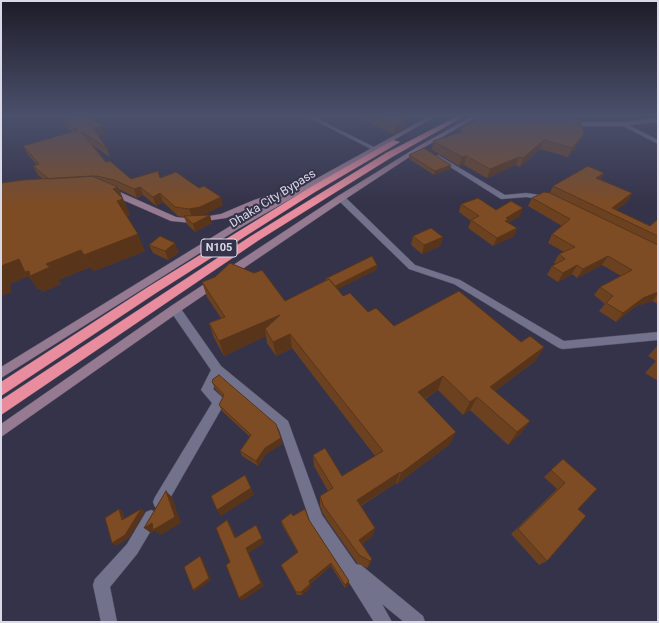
<!DOCTYPE html>
<html>
<head>
<meta charset="utf-8">
<style>
	body { margin:0 }
	#map { position:relative; width:659px; height:623px; overflow:hidden; background:#35334a; font-family:Roboto,sans-serif }
	canvas { display:block }
	.frame { position:absolute; inset:0; border:2px solid #dad9e8; pointer-events:none }
</style>
</head>
<body>
<div id="map">
<canvas width="659" height="623"></canvas>
<div class="frame"></div>
</div>
<script>
const ctx = document.querySelector('canvas').getContext('2d');
ctx.lineJoin = 'round';
function toPath(rows) {
  const path = new Path2D();
  for (const r of rows) {
    path.moveTo(r[0], r[1]);
    for (let i = 2; i < r.length; i += 2) path.lineTo(r[i], r[i + 1]);
  }
  return path;
}
function strokePath(path, color, width, dash) {
  ctx.strokeStyle = color;
  ctx.lineWidth = width;
  ctx.lineCap = dash ? 'butt' : 'round';
  ctx.setLineDash(dash || []);
  ctx.stroke(path);
}
function fillPath(path, color) {
  ctx.fillStyle = color;
  ctx.fill(path, 'evenodd');
}
function drawText(font, color, halo, rows, align = 'center') {
  ctx.font = font + ' Roboto,sans-serif';
  ctx.lineWidth = 4;
  ctx.setLineDash([]);
  ctx.textBaseline = 'middle';
  ctx.strokeStyle = halo;
  ctx.fillStyle = color;
  for (const [text, x, y, turn = 0] of rows) {
    ctx.save();
    ctx.translate(x, y);
    ctx.rotate((+turn || 0) * Math.PI / 180);
    ctx.textAlign = isNaN(turn) ? turn : align;
    if (halo) ctx.strokeText(text, 0, 0);
    ctx.fillText(text, 0, 0);
    ctx.restore();
  }
}
const street = toPath([
	[308,117,314,117,376,148,371,149,308,117],
	[623,122,658,140,658,144,621,125,620,124,623,122],
	[438,155,505,195,526,193,547,196,551,198,547,200,526,197,501,199,436,158,435,157,438,155],
	[338,196,344,196,415,265,460,280,564,341,658,332,658,340,563,349,559,348,454,284,409,269,338,200,338,196],
	[175,305,179,306,221,366,288,421,322,515,356,564,361,565,423,616,425,622,404,622,382,604,392,622,374,622,342,571,311,524,279,429,219,377,213,389,223,398,225,402,223,406,165,507,160,509,155,507,153,502,155,497,212,403,201,390,211,370,171,312,170,309,171,306,175,305],
	[151,510,156,512,158,517,156,522,137,554,110,587,117,622,101,622,93,585,95,579,127,544,146,512,151,510]
]);
const secondary = toPath([
	[428,117,434,117,238,229,1,378,1,367,232,225,287,195,260,204,226,218,192,223,171,221,107,193,107,189,113,189,176,217,192,219,221,214,254,200,288,189,294,191,428,117],
	[471,117,477,117,423,148,344,200,179,312,1,437,1,424,171,306,338,196,419,146,471,117],
	[658,118,658,122,623,126,568,126,565,124,568,122,623,122,658,118]
]);
const highway = toPath([
	[456,117,463,117,392,157,259,240,1,415,1,400,251,236,386,153,456,117],
	[393,140,400,142,315,192,156,293,1,396,1,382,148,287,309,188,393,140]
]);
const wall = toPath([
	[354,116,411,116,411,117,404,121,403,129,394,134],
	[476,116,583,116,576,117,575,120,580,142,568,157,540,149,520,167,516,165,487,178,464,165,459,166,432,150,433,141,460,132,461,128,476,123,475,120],
	[62,120,106,134,98,136,107,148,110,157,92,145,106,162,131,179,160,178,223,205,203,215,212,223,195,232,187,224,184,217,178,216,163,202,156,206,143,195,137,198,119,189,130,215,127,216,145,251,94,271,91,267,58,280,61,284,42,292,40,288,38,289,28,276,10,284,11,292,1,296,1,183,43,179,38,175,33,166,37,165,28,155,23,146,72,132,66,128],
	[409,155,451,165,450,169,434,175,409,159],
	[604,173,600,180,632,193,627,202,616,210,650,226,658,219,658,304,652,301,636,306,616,322,599,311,605,304,594,295,600,287,621,276,602,265,577,278,572,274,558,282,547,275,552,266,556,264,554,263,559,254,564,252,548,243,552,234,562,226,528,206,532,198,550,193,553,186],
	[461,204,496,210,520,216,508,223,517,228,514,236,493,246,468,228,471,221,459,212],
	[413,236,443,237,440,246,422,254,411,245],
	[149,245,179,252,168,260,153,253],
	[377,265,376,270,337,289,343,296,368,312,394,326,521,342,544,347,535,361,495,391,530,421,520,434,508,445,470,410,463,415,438,390,425,399,450,444,397,484,396,483,361,506,375,528,372,537,362,544,372,559,369,566,367,568,357,563,323,514,320,506,320,496,328,491,314,466,313,455,342,476,375,456,292,348,276,356,267,343,266,336,224,356,214,338,209,323,221,318,207,297,202,282,285,301,325,281,325,279],
	[658,345,658,381,645,373,656,361,648,356],
	[212,382,281,438,282,444,266,454,258,466,242,456,240,451,250,437,222,411,219,405,223,397,215,389],
	[563,459,578,509,547,561,539,565,511,534,557,489,544,477],
	[293,516,309,520,349,581,349,584,345,588,331,566,310,584,311,587,302,595,297,595,281,565,298,553,282,525,281,521]
]);
const shadedWall = toPath([
	[6,116,16,116,7,119],
	[396,116,411,116,411,117,404,121,403,129,394,134],
	[103,126,106,134,97,136,93,128],
	[584,134,580,142,568,157,572,148],
	[544,140,540,149,520,167,523,158],
	[466,156,464,165,459,166,462,157],
	[519,157,516,165,487,178,490,169],
	[451,165,450,169,434,175,435,171],
	[604,173,600,181,596,178],
	[118,187,130,215,124,217,113,189],
	[140,187,143,195,137,198,134,189],
	[160,193,163,202,156,206,153,197],
	[632,193,627,202,611,213,612,208],
	[221,197,223,205,202,216,192,217,189,209],
	[523,208,520,216,506,224,502,229,506,218],
	[210,215,212,223,195,232,193,224],
	[517,228,514,236,493,246,497,238],
	[138,234,145,251,94,271,84,255],
	[443,237,440,246,422,254,424,245],
	[175,243,179,252,168,260,165,251],
	[81,250,91,267,58,280,61,284,42,292,40,288,38,289,28,276,10,284,11,292,1,296,1,266,19,259,46,264],
	[608,256,602,265,577,278,583,269],
	[377,265,376,270,334,291,334,287],
	[577,265,572,274,558,282,563,273],
	[658,292,658,294,652,301,636,306,616,322,623,313,643,298],
	[280,315,265,329,266,336,224,356,219,341],
	[290,334,292,348,276,356,273,342],
	[544,347,535,361,483,400,490,387],
	[443,376,438,390,414,405,418,392],
	[477,397,470,410,463,415,470,402],
	[530,421,520,434,508,445,517,432],
	[456,432,450,444,397,484,401,473],
	[281,438,282,444,266,454,258,466,256,461,265,448],
	[400,472,396,483,355,509,357,500],
	[251,488,254,495,221,516,217,510],
	[166,491,172,497,181,523,160,535,155,531,151,533,144,528],
	[119,509,123,512,126,523,122,520],
	[141,509,145,512,129,538,116,546,112,543],
	[227,520,231,526,239,543,235,538],
	[256,525,264,543,249,553,264,586,242,601,239,598,246,548],
	[375,528,372,537,357,548,359,540],
	[200,556,202,558,211,580,196,591,193,590],
	[372,559,369,566,367,568,370,561],
	[331,563,331,566,309,584,309,581],
	[349,581,349,584,345,588,345,585],
	[310,584,311,587,302,595,301,592]
]);
const building = toPath([
	[74,116,88,116,103,126,93,128,107,148,81,132,106,162,110,161,131,179,158,171,160,178,176,172,199,188,204,186,221,197,200,207,189,209,175,207,160,193,153,197,140,187,134,189,114,180,97,176,49,179,33,166,39,164,23,146,78,130,62,120,74,118,74,116],
	[376,116,398,116,404,120,395,125,376,116],
	[580,120,584,134,572,148,544,140,523,158,519,157,490,169,466,156,462,157,433,141,462,132,461,128,471,123,580,120],
	[424,148,451,165,435,171,409,155,424,148],
	[588,166,604,173,596,178,632,193,612,208,650,226,658,219,658,236,553,186,588,166],
	[92,176,118,187,113,189,123,199,117,201,138,234,84,255,81,250,46,264,50,267,30,276,29,271,25,272,19,259,1,266,1,183,23,180,92,176],
	[544,192,550,193,658,245,658,292,643,298,623,313,606,303,613,296,600,287,632,270,608,256,583,269,577,265,563,273,552,266,565,259,559,254,575,247,552,234,570,219,532,198,544,192],
	[478,198,496,210,511,201,523,208,506,218,508,220,505,221,517,228,497,238,471,220,479,216,461,204,478,198],
	[210,215,193,224,184,216,210,215],
	[431,228,443,237,424,245,413,236,431,228],
	[160,236,175,243,165,251,149,245,160,236],
	[372,256,377,265,335,286,329,279,327,280,325,279,372,256],
	[230,263,254,273,262,270,285,301,329,279,343,296,350,293,368,312,376,308,394,326,459,291,521,342,530,336,544,347,490,387,530,421,517,432,477,397,470,402,443,376,418,392,456,432,401,473,400,472,357,500,375,528,359,540,372,559,370,561,359,555,323,505,320,496,333,488,313,455,325,448,342,476,383,451,290,334,273,342,265,329,280,315,219,341,209,323,225,317,202,282,215,277,230,263],
	[219,375,276,424,281,438,265,448,256,461,240,451,251,435,219,405,224,395,212,382,213,379,219,375],
	[563,459,597,489,578,509,586,516,547,561,518,529,565,483,551,470,563,459],
	[245,475,251,488,217,510,211,496,245,475],
	[166,491,175,517,153,530,152,523,144,528,166,491],
	[119,509,122,520,141,509,125,535,112,543,105,518,119,509],
	[305,509,309,520,349,581,345,585,331,563,309,581,310,584,301,592,296,592,281,565,298,552,281,521,291,513,293,516,305,509],
	[227,520,235,538,256,525,262,538,246,548,261,583,239,598,226,565,230,562,216,528,227,520],
	[200,556,209,578,193,590,184,567,200,556]
]);
const shields = [
	[219,248,36]
];
const shieldNames = [
	["N105",219,248]
];
const streetNames = [
	["Dhaka City Bypass",273,199,-32]
];
strokePath(street, '#525063', 1);
strokePath(secondary, '#525063', 1);
strokePath(highway, '#525063', 1);
fillPath(street, '#73728c');
fillPath(secondary, '#967a91');
fillPath(highway, '#e98d9e');
fillPath(wall, '#6c4120');
fillPath(shadedWall, '#58351a');
fillPath(building, '#7d4c25');
strokePath(building, '#58351a', 1);
const sky = ctx.createLinearGradient(0, 0, 0, 204);
sky.addColorStop(0, '#1d1c29');
sky.addColorStop(0.57, '#4b506b');
sky.addColorStop(1, '#4b506b00');
ctx.fillStyle = sky;
ctx.fillRect(0, 0, 659, 204);
for (const [x, y, w] of shields) {
  const box = new Path2D();
  box.roundRect(x - w / 2, y - 9, w, 18, 3);
  ctx.fillStyle = '#35334a';
  ctx.fill(box);
  strokePath(box, '#dad9e8', 1);
}
drawText('bold 11px', '#dad9e8', null, shieldNames);
drawText('12px', '#dad9e8', '#35334a', streetNames);
</script>
</body>
</html>
